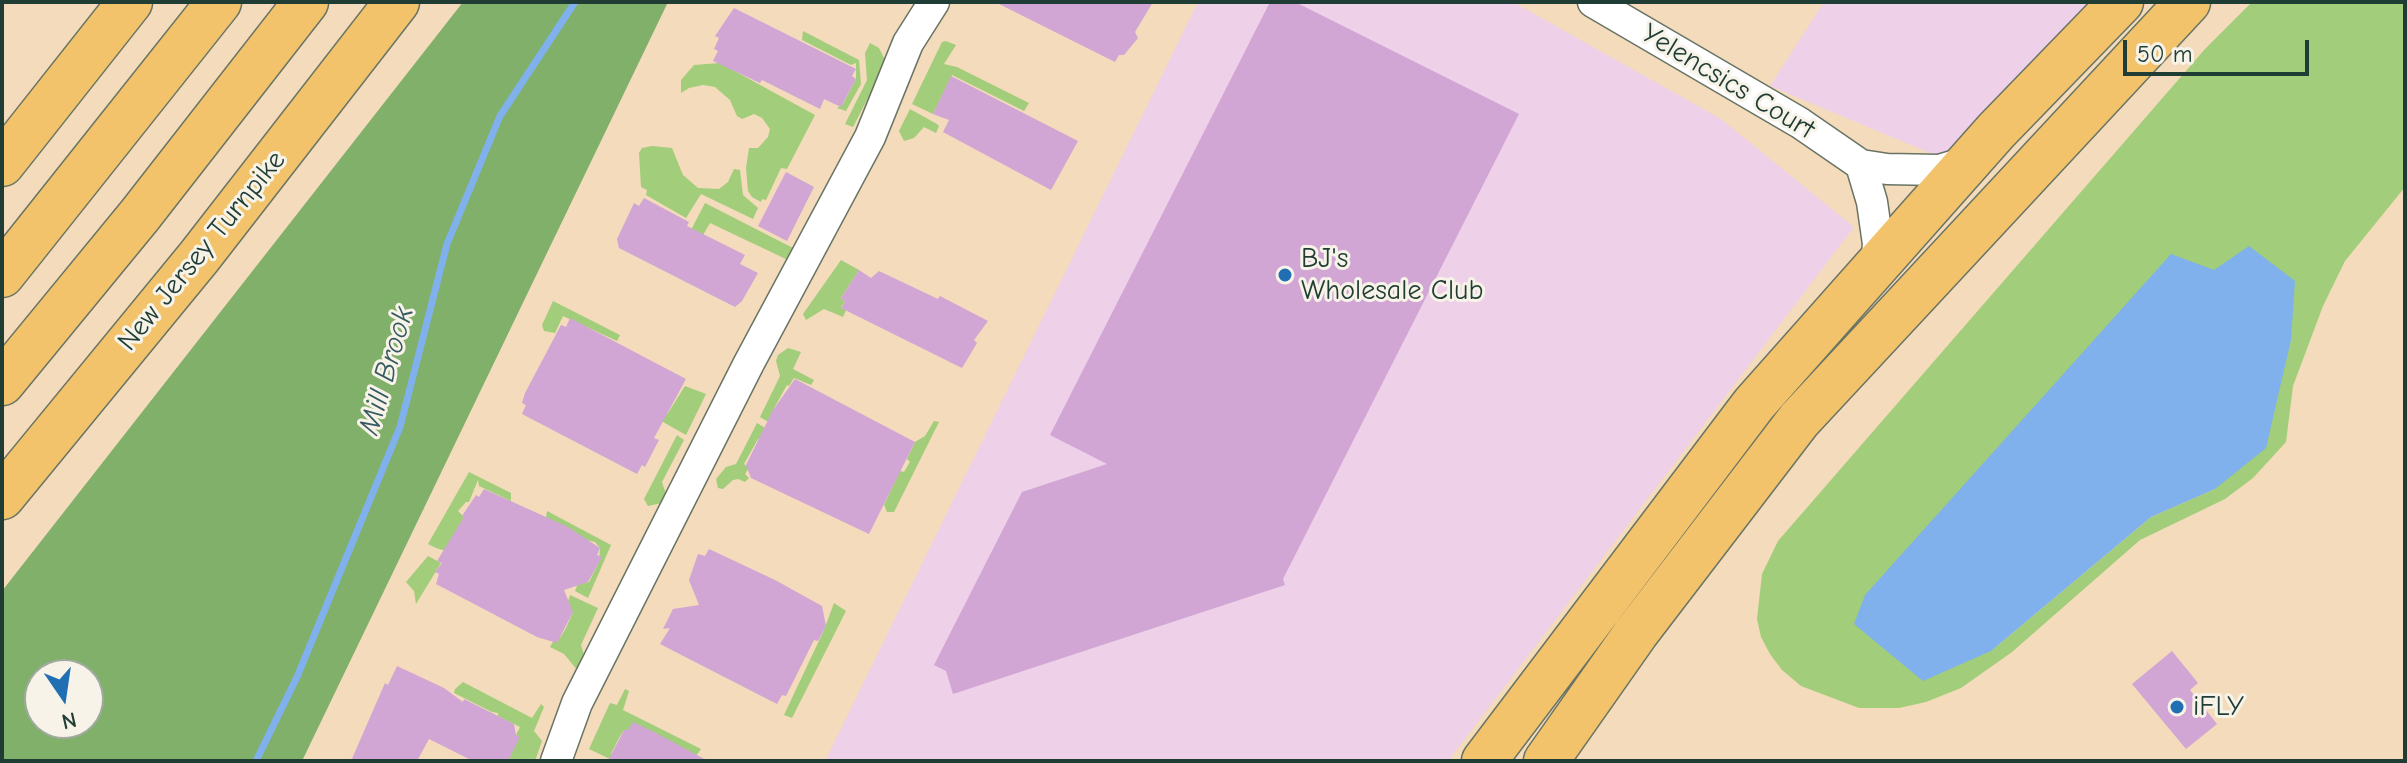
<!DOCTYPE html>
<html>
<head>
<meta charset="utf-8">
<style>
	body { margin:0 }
	#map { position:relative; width:2407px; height:763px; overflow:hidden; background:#f3dbbc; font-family:"Comic Neue",sans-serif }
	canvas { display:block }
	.frame { position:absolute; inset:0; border:4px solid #1f3d34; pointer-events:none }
	.north { position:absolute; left:24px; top:659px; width:80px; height:80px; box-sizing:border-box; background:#f7f3e8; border:2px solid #a1aaa0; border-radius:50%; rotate:167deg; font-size:22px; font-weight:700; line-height:32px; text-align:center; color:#1f3d34 }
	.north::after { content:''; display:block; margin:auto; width:28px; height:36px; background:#1f6fb2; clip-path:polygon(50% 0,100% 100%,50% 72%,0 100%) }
	.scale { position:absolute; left:2123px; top:40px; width:186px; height:36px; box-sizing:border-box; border:4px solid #1f3d34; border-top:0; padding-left:10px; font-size:24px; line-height:28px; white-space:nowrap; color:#1f3d34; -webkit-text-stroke:6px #f7f3e8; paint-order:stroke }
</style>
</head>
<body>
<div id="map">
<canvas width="2407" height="763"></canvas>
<div class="frame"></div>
<div class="north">N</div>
<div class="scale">50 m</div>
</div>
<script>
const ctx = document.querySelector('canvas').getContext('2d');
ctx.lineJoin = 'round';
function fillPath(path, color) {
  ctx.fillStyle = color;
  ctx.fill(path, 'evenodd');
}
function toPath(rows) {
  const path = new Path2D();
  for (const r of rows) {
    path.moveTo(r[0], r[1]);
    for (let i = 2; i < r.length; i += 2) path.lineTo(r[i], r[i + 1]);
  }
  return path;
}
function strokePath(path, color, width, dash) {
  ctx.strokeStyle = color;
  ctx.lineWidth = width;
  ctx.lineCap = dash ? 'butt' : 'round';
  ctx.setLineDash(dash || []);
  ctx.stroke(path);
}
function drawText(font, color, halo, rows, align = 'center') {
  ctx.font = font + ' "Comic Neue",sans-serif';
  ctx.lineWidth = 6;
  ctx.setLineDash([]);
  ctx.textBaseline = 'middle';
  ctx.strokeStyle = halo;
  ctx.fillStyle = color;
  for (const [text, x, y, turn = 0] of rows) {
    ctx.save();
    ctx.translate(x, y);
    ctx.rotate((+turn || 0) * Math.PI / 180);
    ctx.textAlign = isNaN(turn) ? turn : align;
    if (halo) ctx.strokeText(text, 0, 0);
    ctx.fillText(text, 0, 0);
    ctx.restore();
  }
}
const built = toPath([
	[1198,2,1513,2,1721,119,1854,227,1448,761,825,761],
	[1824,2,2103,2,1942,158,1770,86]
]);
const green = toPath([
	[2252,2,2405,2,2405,187,2345,261,2323,306,2293,386,2286,442,2253,478,2225,499,2140,540,2012,652,1961,688,1926,702,1899,708,1859,708,1801,686,1782,670,1770,654,1761,637,1757,619,1762,574,1778,541,2205,49],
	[2291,340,2215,489,2151,517,1991,651],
	[803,31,859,60,861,84,846,111,837,108,843,104,856,79,856,63,851,65,802,40],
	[946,41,956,45,944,64,957,67,1029,103,1024,111,952,75,933,114,912,104,942,42],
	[870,43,879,48,886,62,886,72,868,98,853,127,845,124,867,80,865,53],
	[720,63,815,115,787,169,781,168,766,200,762,199,761,202,752,197,748,191,746,168,749,148,758,148,768,137,770,129,762,118,754,114,742,119,737,116,730,100,715,87,703,85,689,88,681,93,681,80,694,65],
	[910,109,937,124,939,126,936,133,924,127,914,138,904,141,899,131],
	[652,146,672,148,683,175,698,188,719,189,728,182,734,169,740,170,743,195,758,208,753,219,701,194,686,218,646,195,647,190,641,187,639,153,642,148],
	[705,203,793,248,788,260,710,223,703,235,691,230],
	[841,260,859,270,841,298,845,302,841,307,846,310,843,317,824,309,806,320,803,314],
	[553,301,620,335,617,341,563,316,555,333,544,331,542,325],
	[788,348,801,352,793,369,814,380,811,385,794,378,789,386,787,385,773,410,780,429,760,417,780,376,776,361,778,355],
	[685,386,706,394,686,435,656,418,668,413],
	[934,421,939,422,894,512,887,512,884,505,900,471,904,472,910,462,907,459,915,442,925,436],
	[757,423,772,432,758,439,744,464,749,468,745,474,749,478,745,482,738,479,733,480,723,489,718,488,716,479,726,467,736,464],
	[677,435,684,440,662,482,667,497,662,503,648,506,644,499],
	[469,472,511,493,511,501,479,486,478,480,469,502,466,502,458,511,464,517,446,551,436,548,428,544],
	[547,511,611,545,588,598,575,591,579,581,584,583,589,582,599,562,600,548,595,542,586,540,546,518],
	[428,556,441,563,416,604,414,591,406,582],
	[570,595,598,608,581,645,585,658,578,671,564,654,550,647,560,629,560,638,566,628,573,612,567,605],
	[834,603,846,611,792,718,784,715,824,630],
	[463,682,532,718,541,704,544,707,534,731,542,741,535,761,508,761,519,737,516,735,520,727,498,716,498,713,492,712,454,693,455,689],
	[625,689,629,691,623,710,701,749,696,756,628,730,624,730,619,738,611,754,614,761,589,749,610,703,617,705]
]);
const forest = toPath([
	[463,2,668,2,302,761,2,761,2,591],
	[40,675,88,675,88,723,40,723]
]);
const water = toPath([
	[2249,246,2295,281,2291,340,2266,448,2215,489,2151,517,1991,651,1923,681,1854,624,1865,595,2171,254,2214,270]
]);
const stream = toPath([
	[256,761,297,677,400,427,447,244,500,116,575,2]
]);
const building = toPath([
	[995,2,1153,2,1135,32,1138,38,1124,55,1119,55,1115,62],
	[1270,2,1295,2,1519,114,1283,579,1285,585,953,694,946,671,934,665,1022,492,1107,464,1050,435],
	[734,8,856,69,852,76,856,79,841,107,824,99,820,109,762,80,760,83,713,61,718,51,714,49,719,38,715,36],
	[951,76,1078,141,1051,190,943,132,949,120,933,114],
	[786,172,814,187,787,241,758,226],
	[644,198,689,222,687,226,745,255,740,264,758,273,742,301,735,307,619,248,617,239,634,203,639,206],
	[859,270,871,278,879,271,938,299,940,296,988,321,974,340,977,343,962,368,841,308,845,302,841,298],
	[570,318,686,379,654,438,659,440,645,467,642,465,637,474,522,414,526,405,522,403,525,393,561,325,566,327],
	[795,379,915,442,869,534,751,478,746,465,773,410],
	[484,489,568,527,600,548,597,555,602,557,588,582,564,590,573,612,557,643,537,637,436,584,439,574,435,572,442,563,437,561,464,517,462,516,476,495,479,497],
	[709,549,775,580,822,606,826,626,818,641,814,640,786,696,782,695,777,704,660,644,670,628,663,629,673,609,699,605,689,580,698,554,705,556],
	[2172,651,2198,683,2190,690,2217,724,2186,749,2132,684],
	[397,666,444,688,463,702,464,699,514,724,516,735,520,737,508,761,473,761,429,739,417,761,351,761,385,683,388,685],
	[633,722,656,733,708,761,608,761,624,730,628,730]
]);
const street = toPath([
	[1593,2,1800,123,1861,165],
	[1876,266,1878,244,1872,202,1861,165,1887,169,1939,170,1969,161],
	[556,761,577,703,749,363,870,137,908,43,934,2]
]);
const highway = toPath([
	[2,164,130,2],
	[2,275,219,2],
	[2,383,140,215,306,2],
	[2,497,199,257,397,2],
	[1484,761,1754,404,1996,131,2121,2],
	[1546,761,1636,633,1799,420,2188,2]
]);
const markers = [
	[1285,275,8,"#1f6fb2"],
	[2177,707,8,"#1f6fb2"]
];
const streetNames = [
	["Yelencsics Court",1728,82,31],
	["New Jersey Turnpike",202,251,-51]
];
const poiNames = [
	["BJ's",1301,259],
	["Wholesale Club",1301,291],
	["iFLY",2193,707]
];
const waterNames = [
	["Mill Brook",387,371,-74]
];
fillPath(built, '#eed0e8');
fillPath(green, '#a2cd7a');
fillPath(forest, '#81b06a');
fillPath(water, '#80b1ec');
strokePath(stream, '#80b1ec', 7);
fillPath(building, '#d1a5d4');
strokePath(street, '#697464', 33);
strokePath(highway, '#697464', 47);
strokePath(street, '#fff', 30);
strokePath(highway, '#f2c36a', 44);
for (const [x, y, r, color] of markers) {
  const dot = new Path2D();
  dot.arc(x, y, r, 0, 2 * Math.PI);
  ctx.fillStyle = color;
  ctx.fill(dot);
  strokePath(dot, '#f7f3e8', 3);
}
drawText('28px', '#1f3d34', '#f7f3e8', streetNames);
drawText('28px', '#1f3d34', '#f7f3e8', poiNames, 'left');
drawText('italic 30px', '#375a62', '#f7f3e8', waterNames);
</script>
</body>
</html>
